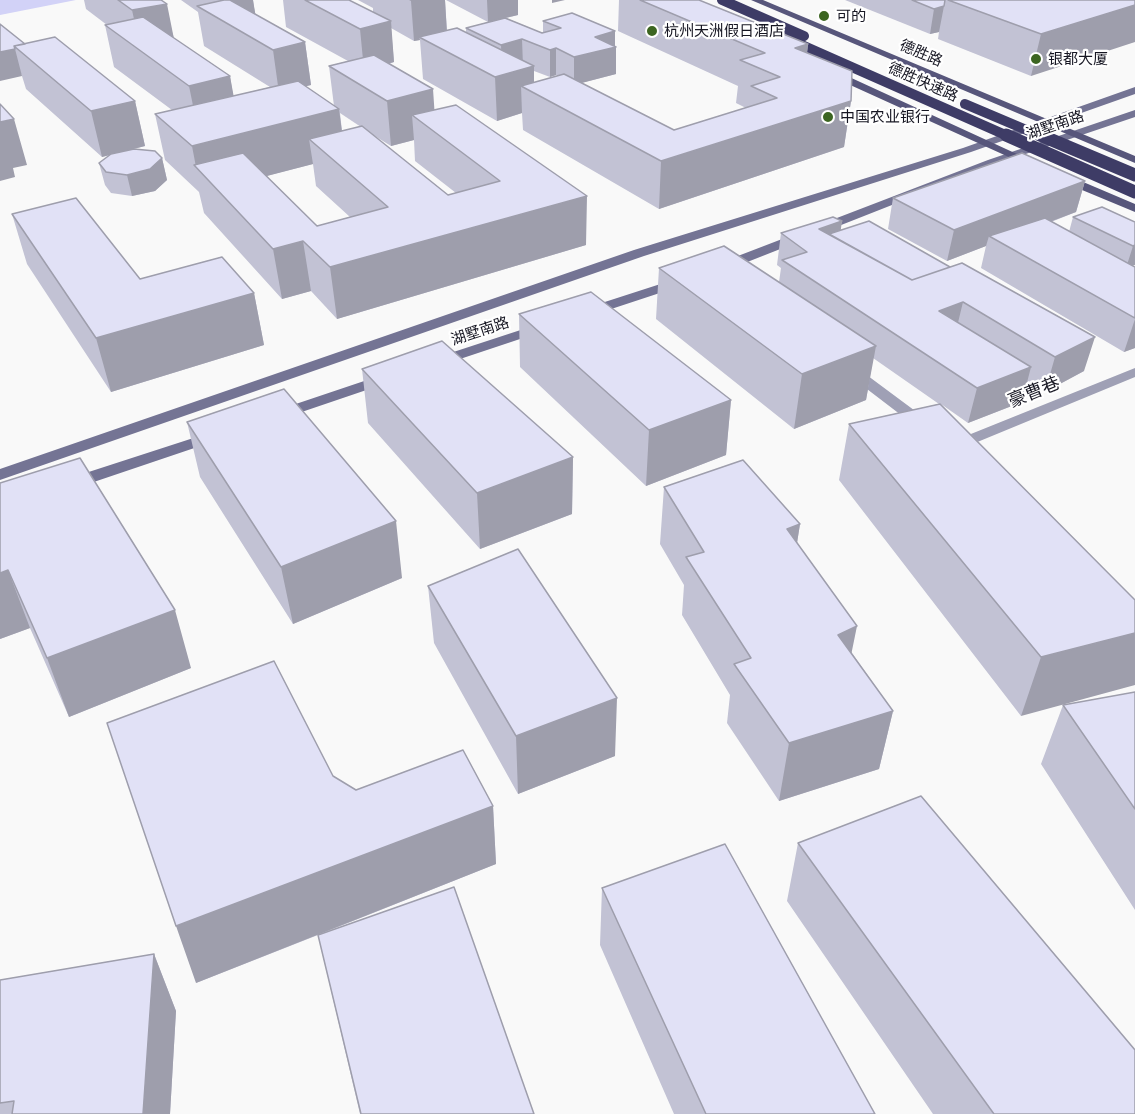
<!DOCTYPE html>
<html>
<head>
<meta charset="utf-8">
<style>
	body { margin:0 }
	canvas { display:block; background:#f9f9f9 }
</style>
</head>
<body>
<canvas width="1135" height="1114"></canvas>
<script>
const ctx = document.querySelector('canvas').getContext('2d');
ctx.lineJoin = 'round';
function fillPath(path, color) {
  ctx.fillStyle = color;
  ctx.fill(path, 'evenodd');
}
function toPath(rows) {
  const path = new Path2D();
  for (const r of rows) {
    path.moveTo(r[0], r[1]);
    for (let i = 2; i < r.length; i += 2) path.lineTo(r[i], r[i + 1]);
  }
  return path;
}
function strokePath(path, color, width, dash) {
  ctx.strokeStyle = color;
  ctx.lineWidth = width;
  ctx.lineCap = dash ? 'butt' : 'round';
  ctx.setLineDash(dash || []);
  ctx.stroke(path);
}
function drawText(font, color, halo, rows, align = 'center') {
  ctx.font = font + ' Lato,"Noto Sans SC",sans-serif';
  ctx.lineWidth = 4.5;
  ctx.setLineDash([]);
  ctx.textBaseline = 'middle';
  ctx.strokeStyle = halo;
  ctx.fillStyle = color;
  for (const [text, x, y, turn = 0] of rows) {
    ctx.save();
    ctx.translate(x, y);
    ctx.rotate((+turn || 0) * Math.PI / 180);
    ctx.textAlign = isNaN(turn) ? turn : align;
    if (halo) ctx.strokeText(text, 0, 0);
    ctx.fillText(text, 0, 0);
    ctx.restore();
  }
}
const green = toPath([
	[0,0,76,0,0,15]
]);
const street = toPath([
	[851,366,856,367,930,422,932,425,930,428,918,428,846,373,844,370,846,367,851,366],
	[1135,368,1135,377,958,450,946,450,944,447,946,444,1135,368]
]);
const secondary = toPath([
	[1135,87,1135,94,971,152,644,256,0,480,0,469,634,250,963,148,1135,87],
	[1135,110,1135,117,996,164,727,270,722,271,715,267,717,264,988,160,1135,110],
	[679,278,686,282,684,285,590,316,585,317,578,313,580,310,679,278],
	[542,323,547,324,549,327,547,330,439,366,429,366,427,363,429,360,542,323],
	[385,374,393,379,390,382,284,418,278,420,270,415,272,412,385,374],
	[215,431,223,436,221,439,76,488,70,489,64,488,62,484,64,480,215,431]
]);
const primary = toPath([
	[751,0,763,0,1135,156,1135,163,751,0],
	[826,70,834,70,1043,166,1037,169,1033,168,826,74,826,70],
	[1062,173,1135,204,1135,212,1058,180,1058,174,1062,173]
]);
const highwayBridgeFar1 = toPath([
	[722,0,804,36],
	[786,38,1010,137],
	[965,104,1043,137]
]);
const highwayBridge = toPath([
	[1006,135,1135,192],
	[1040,135,1135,175]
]);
const wall = toPath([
	[84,0,161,0,174,38,230,76,233,96,270,87,204,46,198,12,181,0,253,0,255,14,305,42,311,85,305,86,334,106,329,66,348,61,286,27,283,0,349,0,373,12,373,8,358,0,445,0,447,31,466,33,466,28,488,22,446,0,518,0,518,15,506,18,542,33,543,33,543,21,616,47,616,74,581,83,674,130,746,108,736,103,738,86,618,31,619,0,699,0,808,44,807,53,851,101,844,147,659,209,523,130,522,113,497,121,423,79,420,40,414,41,391,28,394,62,389,64,434,110,586,245,337,319,311,291,282,299,204,213,199,192,165,160,155,114,172,110,114,67,105,25,107,25,86,9],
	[534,71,550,77,556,75,558,76,534,83],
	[340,113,361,127,342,131],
	[370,133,391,146,414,140,415,161,456,193,448,195],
	[313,164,316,186,350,217,317,226,266,176],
	[845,0,1135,0,1031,76,938,39,939,32,930,34],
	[0,24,25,44,135,101,145,146,130,150,162,158,167,180,155,191,132,196,111,193,105,185,99,163,110,155,102,157,26,89,22,76],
	[1085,181,1076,212,1051,222,1069,232,1073,217,1135,222,1133,266,1135,267,1135,348,1124,352,981,268,986,246,947,261,888,229,893,198],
	[12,214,140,279,254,293,264,345,111,392,27,264],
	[842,221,840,231,1084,371,1045,392,1028,381,1022,402,968,423,941,404,1135,600,1021,716,839,480,849,424,939,404,873,358,866,400,794,429,656,319,659,268,779,282,781,268,777,265,781,233],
	[519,314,731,400,726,455,646,486,520,367],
	[362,369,573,457,572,514,480,549,368,423],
	[187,422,402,578,293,624,200,477],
	[0,483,191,668,69,717,30,628,0,639],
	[664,487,800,524,797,543,852,653,893,711,879,769,779,801,727,723,730,695,682,615,684,585,660,544],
	[428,586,615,756,518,794,434,643],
	[1135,692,1135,910,1041,764,1063,705],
	[333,776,356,790,493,806,496,864,323,933,534,1114,360,1114,318,935,196,983],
	[798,843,1135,1114,933,1114,787,901],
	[602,888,875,1114,674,1114,600,945],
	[154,954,176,1011,170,1114,0,1114,0,980]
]);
const shadedWall = toPath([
	[220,0,253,0,257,24,224,22],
	[409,0,445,0,447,34,419,37,420,40,414,41,411,1],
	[487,0,518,0,518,15,488,22],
	[552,0,565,0,552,3],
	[167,4,175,44,141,51,132,10],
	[1135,5,1135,42,1031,76,1041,34],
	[944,6,939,32,930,34,934,9],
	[391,21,394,62,364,70,360,29],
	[615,31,615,47,616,47,616,74,574,85,574,57,595,37],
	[522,39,523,66,502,72,501,45],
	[305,42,311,85,279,93,273,50],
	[808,44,803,87,795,48],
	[556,48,556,75,550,77,550,50],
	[15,49,22,76,0,81,0,52],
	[534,66,534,93,521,86,522,113,497,121,495,77],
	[230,76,238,120,198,130,189,86],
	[433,89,436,133,412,115,414,140,391,146,387,101],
	[135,101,145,146,102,157,91,111],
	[851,101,844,147,659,209,661,161],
	[339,109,345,155,309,139,313,164,217,189,196,167,192,146],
	[14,119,27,165,13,168,15,177,0,181,0,122],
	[162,158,167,180,155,191,132,196,127,175],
	[1085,181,1076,212,999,241,989,236,986,246,947,261,954,230],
	[587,196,586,245,337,319,330,267],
	[842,221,838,249,819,229],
	[303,241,311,291,282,299,273,249],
	[1135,245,1135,265,1126,268,1133,246],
	[254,293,264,345,111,392,96,338],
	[963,302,955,335,939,311],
	[1135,319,1135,348,1124,352],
	[1095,337,1084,371,1045,392,1055,357],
	[876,346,866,400,794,429,802,374],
	[1031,367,1022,402,968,423,977,388],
	[731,400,726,455,646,486,649,430],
	[573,457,572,514,480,549,477,493],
	[396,521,402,578,293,624,281,567],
	[800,524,791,581,787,529],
	[8,570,30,628,0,639,0,573],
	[175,610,191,668,69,717,47,658],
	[857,626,845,685,838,635],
	[1135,633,1135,685,1021,716,1041,657],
	[617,698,615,756,518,794,516,736],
	[893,711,879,769,779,801,789,743],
	[493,806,496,864,196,983,176,926],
	[154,954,176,1011,170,1114,143,1114]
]);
const building = toPath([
	[118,0,161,0,167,4,132,10,118,0],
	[224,0,230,0,305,42,273,50,197,6,224,0],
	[305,0,349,0,391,21,360,29,305,0],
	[640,0,699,0,808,44,795,48,852,71,851,101,661,161,521,86,564,74,674,130,777,98,751,86,780,77,740,60,765,53,640,0],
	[912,0,945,0,944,6,934,9,912,0],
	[948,0,1135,0,1135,5,1041,34,948,0],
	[572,13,615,31,595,37,616,47,574,57,556,48,550,50,522,39,501,45,466,28,505,18,542,33,561,28,543,21,572,13],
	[143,17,230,76,189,86,105,25,143,17],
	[0,24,25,44,14,46,15,49,0,52,0,24],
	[457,28,534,66,495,77,419,37,457,28],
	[55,37,135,101,91,111,14,46,55,37],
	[374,55,433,89,387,101,329,66,374,55],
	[298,81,339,109,192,146,155,114,298,81],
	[0,104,14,119,0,122,0,104],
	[456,105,587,196,330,267,303,241,273,249,194,165,243,153,317,226,388,207,309,139,362,126,448,195,500,181,412,115,456,105],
	[134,149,155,151,162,158,150,169,127,175,106,172,99,163,111,154,134,149],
	[1022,153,1085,181,954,230,893,198,1022,153],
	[76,198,140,279,222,257,254,293,96,338,12,214,76,198],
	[1102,207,1135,222,1135,245,1133,246,1073,217,1102,207],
	[833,217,842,221,819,229,912,280,962,263,1095,337,1055,357,963,302,939,311,1031,367,977,388,782,260,807,252,781,233,833,217],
	[1045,218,1135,267,1135,318,989,236,1045,218],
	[869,221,950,267,912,280,829,234,869,221],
	[724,246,876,346,802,374,659,268,724,246],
	[591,292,731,400,649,430,519,314,591,292],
	[442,341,573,457,477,493,362,369,442,341],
	[284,389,396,521,281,567,187,422,284,389],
	[940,404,1135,600,1135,633,1041,657,849,424,940,404],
	[80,458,175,610,47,658,8,570,0,573,0,483,80,458],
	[743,460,800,524,787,529,857,626,838,635,893,711,789,743,734,664,751,658,686,557,704,552,664,487,743,460],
	[518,549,617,698,516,736,428,586,518,549],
	[274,661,333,776,356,790,463,750,493,806,176,926,107,723,274,661],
	[1135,692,1135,809,1063,705,1135,692],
	[921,796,1135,1050,1135,1114,994,1114,798,843,921,796],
	[725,844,875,1114,706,1114,602,888,725,844],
	[454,887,534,1114,361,1114,318,935,454,887],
	[154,954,143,1114,12,1114,14,1101,0,1103,0,980,154,954]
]);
const markers = [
	[824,16,6,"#3c6521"],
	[652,31,6,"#3c6521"],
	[1036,59,6,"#3c6521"],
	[828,117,6,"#3c6521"]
];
const farPoinames = [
	["可的",836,16],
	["杭州天洲假日酒店",664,31],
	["银都大厦",1048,59],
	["中国农业银行",840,117]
];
const farStreetnames = [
	["德胜路",921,53,23],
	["德胜快速路",923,82,24],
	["湖墅南路",1055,125,-19],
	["湖墅南路",480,331,-18]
];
const streetNames = [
	["豪曹巷",1034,392,-22]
];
fillPath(green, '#d2d2f7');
fillPath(street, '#9fa0b5');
fillPath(secondary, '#747494');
fillPath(primary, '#57567b');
strokePath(highwayBridgeFar1, '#3e3c66', 10);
strokePath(highwayBridge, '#3e3c66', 13);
fillPath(wall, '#c2c2d4');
fillPath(shadedWall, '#9e9eac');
fillPath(building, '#e1e1f6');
strokePath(building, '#9e9eac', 1.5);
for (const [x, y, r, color] of markers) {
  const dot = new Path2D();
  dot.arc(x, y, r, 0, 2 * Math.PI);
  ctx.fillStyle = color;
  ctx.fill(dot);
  strokePath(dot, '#fff', 2);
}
drawText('15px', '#161622', '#fff', farPoinames, 'left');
drawText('15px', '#161622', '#fff', farStreetnames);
drawText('18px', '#161622', '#fff', streetNames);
</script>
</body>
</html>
